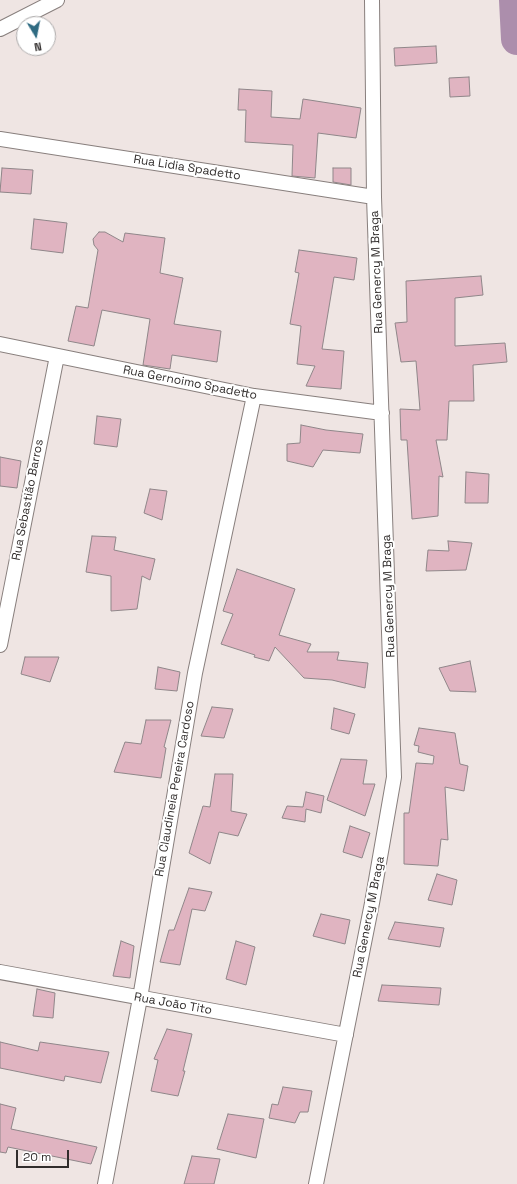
<!DOCTYPE html>
<html>
<head>
<meta charset="utf-8">
<style>
	body { margin:0 }
	#map { position:relative; width:517px; height:1184px; overflow:hidden; background:#efe5e3; font-family:"Space Grotesk",sans-serif }
	canvas { display:block }
	.north { position:absolute; left:16px; top:16px; width:40px; height:40px; box-sizing:border-box; background:#fff; border:1px solid #adabab; border-radius:50%; rotate:170deg; font-size:11px; font-weight:700; line-height:16px; text-align:center; color:#312d2c }
	.north::after { content:''; display:block; margin:auto; width:14px; height:18px; background:#2f6b82; clip-path:polygon(50% 0,100% 100%,50% 72%,0 100%) }
	.scale { position:absolute; left:16px; top:1150px; width:53px; height:18px; box-sizing:border-box; border:2px solid #312d2c; border-top:0; padding-left:5px; font-size:12px; line-height:14px; white-space:nowrap; color:#312d2c; -webkit-text-stroke:3px #fff; paint-order:stroke }
</style>
</head>
<body>
<div id="map">
<canvas width="517" height="1184"></canvas>
<div class="north">N</div>
<div class="scale">20 m</div>
</div>
<script>
const ctx = document.querySelector('canvas').getContext('2d');
ctx.lineJoin = 'round';
function toPath(rows) {
  const path = new Path2D();
  for (const r of rows) {
    path.moveTo(r[0], r[1]);
    for (let i = 2; i < r.length; i += 2) path.lineTo(r[i], r[i + 1]);
  }
  return path;
}
function strokePath(path, color, width, dash) {
  ctx.strokeStyle = color;
  ctx.lineWidth = width;
  ctx.lineCap = dash ? 'butt' : 'round';
  ctx.setLineDash(dash || []);
  ctx.stroke(path);
}
function fillPath(path, color) {
  ctx.fillStyle = color;
  ctx.fill(path, 'evenodd');
}
function drawText(font, color, halo, rows, align = 'center') {
  ctx.font = font + ' "Space Grotesk",sans-serif';
  ctx.lineWidth = 4;
  ctx.setLineDash([]);
  ctx.textBaseline = 'middle';
  ctx.strokeStyle = halo;
  ctx.fillStyle = color;
  for (const [text, x, y, turn = 0] of rows) {
    ctx.save();
    ctx.translate(x, y);
    ctx.rotate((+turn || 0) * Math.PI / 180);
    ctx.textAlign = isNaN(turn) ? turn : align;
    if (halo) ctx.strokeText(text, 0, 0);
    ctx.fillText(text, 0, 0);
    ctx.restore();
  }
}
const river = toPath([
	[515,0,517,39]
]);
const building = toPath([
	[436,46,437,63,395,66,394,48,436,46],
	[469,77,470,96,450,97,449,78,469,77],
	[239,89,272,91,271,117,300,119,303,99,361,108,356,138,318,133,315,178,292,176,293,145,245,142,246,110,238,110,239,89],
	[2,168,33,170,31,194,0,192,2,168],
	[333,168,351,168,351,185,333,182,333,168],
	[34,219,67,223,63,253,31,249,34,219],
	[99,232,105,232,123,242,125,233,165,238,160,273,183,278,174,324,221,331,217,362,172,355,170,369,143,365,150,319,102,310,94,346,68,341,76,306,88,308,98,250,94,245,93,239,99,232],
	[299,250,357,258,354,280,334,277,322,349,344,351,341,389,306,386,315,366,297,364,301,326,290,324,299,273,295,272,299,250],
	[481,276,483,295,455,298,455,346,505,343,507,362,473,365,474,401,449,401,447,440,436,440,443,477,439,476,438,516,412,519,407,440,401,440,400,409,420,410,416,361,401,362,395,323,407,322,406,281,481,276],
	[97,416,121,419,117,447,94,444,97,416],
	[301,425,326,430,363,434,360,453,323,450,313,467,287,461,287,444,300,443,301,425],
	[0,457,21,461,17,488,0,486,0,457],
	[466,472,489,474,488,503,465,503,466,472],
	[150,489,167,491,162,520,144,513,150,489],
	[92,536,116,537,114,550,155,559,150,580,142,576,137,609,111,611,111,576,86,572,92,536],
	[448,541,472,543,466,570,426,571,428,550,449,551,448,541],
	[237,569,295,589,279,635,311,644,307,652,339,652,337,660,368,663,365,688,332,680,304,678,275,647,269,661,254,657,255,655,221,644,233,614,223,611,237,569],
	[25,657,59,657,50,682,21,674,25,657],
	[470,661,476,692,450,691,439,668,470,661],
	[158,667,180,672,177,691,155,689,158,667],
	[212,707,233,709,224,738,201,736,212,707],
	[334,708,355,714,349,734,331,729,334,708],
	[146,720,171,720,164,747,166,748,161,778,114,772,125,742,141,744,146,720],
	[419,728,455,733,460,764,468,766,464,791,445,787,448,840,441,839,438,866,404,864,404,813,409,813,416,763,433,764,434,756,418,752,419,746,414,745,419,728],
	[341,759,367,760,363,784,375,784,365,816,327,800,341,759],
	[215,774,233,774,231,811,247,814,238,836,219,832,210,864,189,853,203,806,210,807,215,774],
	[306,792,324,796,321,813,306,809,305,822,282,818,287,806,303,807,306,792],
	[350,826,370,833,362,858,343,852,350,826],
	[437,874,457,880,452,905,428,900,437,874],
	[189,888,212,892,205,911,192,909,180,965,160,962,169,930,174,930,189,888],
	[321,914,350,920,345,944,313,936,321,914],
	[395,922,444,928,440,947,388,939,395,922],
	[121,941,134,946,130,978,113,976,121,941],
	[236,941,255,947,246,985,226,979,236,941],
	[382,985,441,988,439,1005,378,1001,382,985],
	[37,989,55,993,53,1018,33,1016,37,989],
	[167,1029,192,1034,183,1071,185,1071,178,1096,151,1091,158,1060,154,1059,167,1029],
	[0,1042,38,1051,40,1042,109,1052,101,1083,65,1076,64,1081,0,1068,0,1042],
	[283,1087,312,1091,308,1112,300,1112,295,1123,269,1118,272,1104,278,1105,283,1087],
	[0,1104,16,1108,11,1129,97,1147,91,1164,8,1147,6,1153,0,1152,0,1104],
	[228,1114,264,1119,256,1158,217,1149,228,1114],
	[192,1156,220,1159,214,1184,184,1184,192,1156]
]);
const minor = toPath([
	[0,29,57,0],
	[0,139,374,197],
	[0,344,254,396,382,413],
	[0,645,57,356],
	[0,972,346,1035],
	[105,1184,140,998,195,673,254,396],
	[316,1184,372,903,394,777,374,197,372,0]
]);
const streetNames = [
	["Rua Lidia Spadetto",187,168,9],
	["Rua Genercy M Braga",377,272,-92],
	["Rua Gernoimo Spadetto",190,383,11],
	["Rua Sebastião Barros",28,500,-79],
	["Rua Genercy M Braga",389,596,-92],
	["Rua Claudineia Pereira Cardoso",175,789,-80],
	["Rua Genercy M Braga",369,917,-79],
	["Rua João Tito",173,1004,10]
];
strokePath(river, '#ac8eac', 32);
fillPath(building, '#e0b4c1');
strokePath(building, '#8f8689', 1);
strokePath(minor, '#887f7d', 16);
strokePath(minor, '#fff', 14);
drawText('12px', '#312d2c', '#fff', streetNames);
</script>
</body>
</html>
